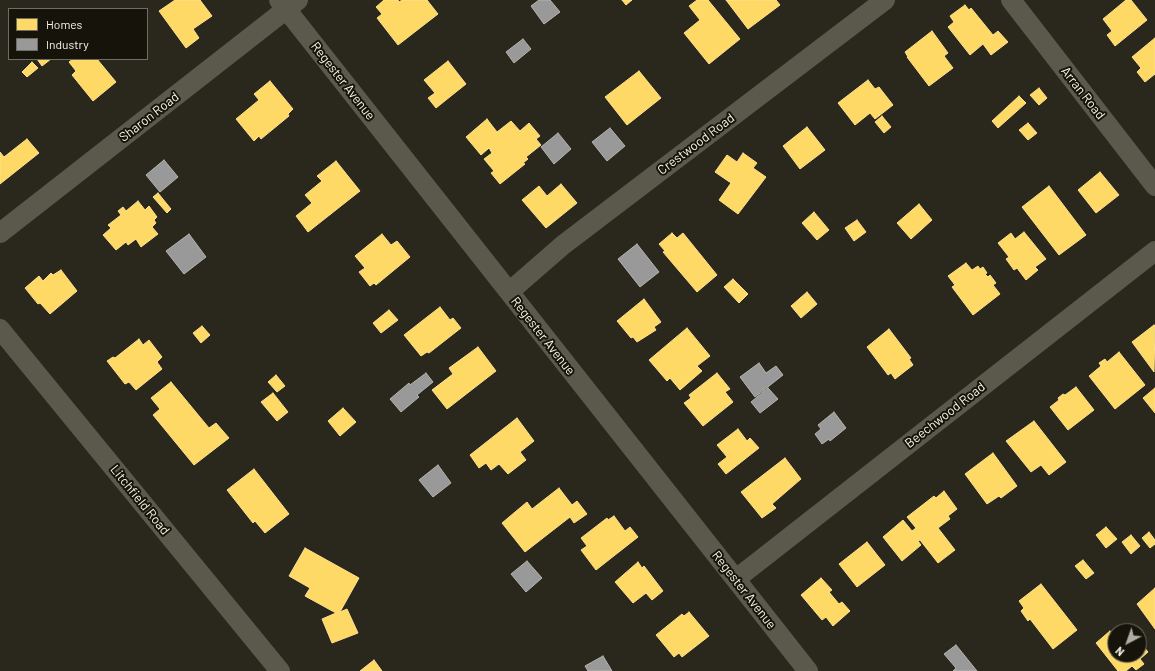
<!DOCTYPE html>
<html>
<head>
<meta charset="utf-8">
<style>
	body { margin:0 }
	#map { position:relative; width:1155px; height:671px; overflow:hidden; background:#2a271d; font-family:Barlow,sans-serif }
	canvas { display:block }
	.legend { position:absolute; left:8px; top:8px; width:140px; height:52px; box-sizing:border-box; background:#16130a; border:1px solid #706d62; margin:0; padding:5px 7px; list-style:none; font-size:12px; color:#f7f4e7 }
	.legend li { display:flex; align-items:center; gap:8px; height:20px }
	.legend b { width:20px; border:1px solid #706d62 }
	.north { position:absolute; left:1107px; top:623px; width:40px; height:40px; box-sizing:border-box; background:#16130a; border:1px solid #706d62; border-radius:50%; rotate:221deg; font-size:11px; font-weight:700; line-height:16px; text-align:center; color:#f7f4e7 }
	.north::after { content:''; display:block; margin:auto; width:14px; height:18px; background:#afaca0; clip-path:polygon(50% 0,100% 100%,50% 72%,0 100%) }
</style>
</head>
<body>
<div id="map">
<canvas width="1155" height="671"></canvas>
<ul class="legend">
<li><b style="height:11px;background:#ffd966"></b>Homes</li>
<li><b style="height:11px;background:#999"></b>Industry</li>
</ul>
<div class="north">N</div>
</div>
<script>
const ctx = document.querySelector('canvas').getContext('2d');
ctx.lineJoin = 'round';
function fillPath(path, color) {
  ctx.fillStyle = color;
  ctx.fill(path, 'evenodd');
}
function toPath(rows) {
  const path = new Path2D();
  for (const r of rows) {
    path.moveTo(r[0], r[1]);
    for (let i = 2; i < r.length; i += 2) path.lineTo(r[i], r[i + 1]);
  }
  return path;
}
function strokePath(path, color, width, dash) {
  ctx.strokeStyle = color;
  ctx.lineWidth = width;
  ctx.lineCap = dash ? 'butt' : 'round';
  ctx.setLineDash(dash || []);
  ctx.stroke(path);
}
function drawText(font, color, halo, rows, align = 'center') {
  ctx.font = font + ' Barlow,sans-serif';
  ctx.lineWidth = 4;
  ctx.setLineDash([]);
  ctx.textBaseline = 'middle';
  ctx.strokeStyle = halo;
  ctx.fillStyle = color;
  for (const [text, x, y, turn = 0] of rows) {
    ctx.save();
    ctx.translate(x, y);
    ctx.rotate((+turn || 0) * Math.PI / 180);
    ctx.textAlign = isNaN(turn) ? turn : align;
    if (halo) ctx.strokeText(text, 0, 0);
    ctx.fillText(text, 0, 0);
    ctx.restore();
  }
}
const homes = toPath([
	[175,0,200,0,212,16,193,29,199,38,186,48,159,11,175,0],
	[384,0,398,0,399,2,402,0,427,0,438,14,398,45,377,18,382,14,376,7,384,0],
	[622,0,632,0,626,5,622,0],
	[697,0,708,0,740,39,709,64,684,33,700,20,689,6,697,0],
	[726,0,776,0,780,5,748,29,726,0],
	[1126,0,1131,0,1147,20,1115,46,1107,35,1112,31,1103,19,1126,0],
	[965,5,969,10,971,8,993,35,998,31,1008,42,991,55,983,44,970,55,948,27,954,22,950,16,965,5],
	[932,31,948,53,944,56,953,68,929,86,907,57,908,57,905,52,932,31],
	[1155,38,1155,74,1145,82,1137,72,1141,68,1132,57,1155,38],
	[37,59,51,59,42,66,37,59],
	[73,59,97,59,116,82,93,101,72,75,76,71,69,62,73,59],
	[448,61,466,84,436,108,428,98,435,93,424,80,448,61],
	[32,62,38,68,27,77,22,72,32,62],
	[639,71,661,98,627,125,605,97,639,71],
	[868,80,875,89,879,87,893,105,875,119,870,113,855,125,838,103,868,80],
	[270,81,293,109,288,114,289,116,261,139,259,136,254,141,236,119,259,100,254,94,270,81],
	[1039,88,1047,98,1039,105,1030,95,1039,88],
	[1019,96,1026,103,998,128,992,121,1019,96],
	[882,116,891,127,884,133,875,122,882,116],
	[487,119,497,132,511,121,520,131,529,123,540,136,536,139,541,145,526,157,528,159,523,163,525,164,500,184,491,173,494,171,484,159,492,153,489,148,481,155,466,137,487,119],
	[1028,123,1037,133,1028,140,1019,130,1028,123],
	[807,127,825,150,800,169,783,146,807,127],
	[27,139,39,153,0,184,0,152,4,157,27,139],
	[743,153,757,163,753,168,766,177,738,214,719,200,731,183,715,172,727,155,737,162,743,153],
	[336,161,360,191,308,232,296,216,312,203,305,195,322,181,317,176,336,161],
	[1100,172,1119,195,1096,213,1078,190,1100,172],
	[561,184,577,203,546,228,522,200,539,186,547,196,561,184],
	[1049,186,1086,235,1059,255,1022,207,1049,186],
	[158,193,171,209,167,213,153,197,158,193],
	[138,201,145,210,149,206,157,217,154,220,156,223,152,227,158,234,141,247,136,239,128,245,126,242,116,250,103,235,111,228,108,225,121,215,118,211,123,207,126,211,138,201],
	[919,204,932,220,911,239,897,223,919,204],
	[814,212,829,230,817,240,802,223,814,212],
	[857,220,866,232,854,241,845,228,857,220],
	[1024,232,1046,259,1035,267,1038,270,1026,280,1017,268,1014,270,1006,259,1009,257,998,243,1011,233,1015,239,1024,232],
	[672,233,677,238,683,233,717,275,697,292,663,252,665,251,659,244,672,233],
	[382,234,391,245,397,241,410,257,376,285,374,283,370,286,359,272,365,268,355,256,382,234],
	[966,263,972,270,978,266,980,269,983,267,987,273,985,274,988,277,990,275,996,283,993,285,1000,294,973,315,952,287,955,285,948,276,966,263],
	[61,270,77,291,50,314,40,303,38,304,25,288,39,276,43,281,51,273,53,275,61,270],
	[733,279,748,294,739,303,724,287,733,279],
	[807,292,817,304,801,318,791,306,807,292],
	[644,299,661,322,654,327,656,330,637,342,633,337,631,338,617,321,644,299],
	[440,307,450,320,453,318,461,328,429,353,427,352,421,356,404,335,440,307],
	[389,310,398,320,381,333,373,323,389,310],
	[1154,325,1155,326,1154,372,1132,342,1154,325],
	[202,326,210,335,201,343,193,333,202,326],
	[687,328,710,356,697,366,702,371,680,390,670,378,667,381,649,360,687,328],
	[889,329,911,358,909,359,913,365,895,379,891,373,888,375,867,347,889,329],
	[139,339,143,345,149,340,162,357,157,362,162,369,136,390,129,382,125,384,107,361,113,357,115,358,139,339],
	[478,347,496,371,447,409,432,390,453,374,449,368,478,347],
	[1119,352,1145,385,1115,409,1089,376,1101,366,1099,363,1105,359,1107,362,1119,352],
	[717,373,730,389,725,392,733,402,703,426,684,403,691,398,689,395,717,373],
	[276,375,285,386,277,392,268,382,276,375],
	[171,382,209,428,216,423,229,438,194,465,153,415,160,409,151,398,171,382],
	[1076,387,1094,410,1068,430,1050,407,1059,400,1058,398,1063,394,1065,395,1076,387],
	[1155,388,1155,413,1143,398,1155,388],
	[273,393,288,412,277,421,261,402,273,393],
	[343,408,356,422,340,436,328,421,343,408],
	[517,418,534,441,520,452,526,460,508,474,499,464,491,470,486,463,479,468,470,455,517,418],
	[1034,421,1066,462,1049,475,1041,465,1031,472,1006,441,1034,421],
	[738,429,747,441,750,438,759,448,726,474,718,464,727,457,717,445,738,429],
	[993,453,1017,486,1001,498,999,496,987,504,965,474,993,453],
	[785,458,801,479,772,504,776,508,762,518,741,492,785,458],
	[254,469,289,514,265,533,255,521,253,523,227,490,254,469],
	[559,488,572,505,577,501,587,514,574,523,570,517,525,552,502,523,527,502,532,509,559,488],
	[944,491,957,509,948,516,950,519,938,528,955,550,938,563,920,540,918,541,921,545,902,561,883,537,903,520,912,531,916,528,907,517,934,496,936,498,944,491],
	[614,516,625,531,630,527,638,537,596,570,581,550,587,546,581,538,607,518,608,520,614,516],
	[1106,527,1117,539,1106,548,1096,535,1106,527],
	[1149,532,1155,540,1155,544,1150,548,1142,538,1149,532],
	[1131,535,1140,546,1131,554,1122,542,1131,535],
	[867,542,885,565,857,587,839,564,867,542],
	[305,548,359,578,340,612,347,609,358,633,332,643,322,619,336,613,305,596,310,588,289,576,305,548],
	[1083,560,1094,573,1086,579,1075,566,1083,560],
	[638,562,642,568,644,566,663,591,652,600,646,593,633,603,615,582,638,562],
	[821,578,832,590,829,592,839,604,842,602,850,611,833,626,826,617,822,620,801,595,821,578],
	[1041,584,1077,630,1053,649,1030,619,1028,621,1021,611,1024,608,1019,601,1041,584],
	[1155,588,1155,629,1137,604,1155,588],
	[689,612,709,636,682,657,679,653,674,657,656,635,682,614,684,616,689,612],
	[1110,631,1115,638,1115,655,1139,655,1139,641,1148,652,1140,659,1144,664,1136,670,1132,666,1126,671,1118,671,1096,643,1110,631],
	[374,660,382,671,360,671,374,660]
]);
const industry = toPath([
	[539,0,550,0,560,12,544,24,531,6,539,0],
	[523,39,531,49,514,63,506,52,523,39],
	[610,128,625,146,607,161,592,142,610,128],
	[558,133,571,149,554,164,541,147,558,133],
	[164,160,178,177,160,192,146,175,164,160],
	[189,234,206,257,184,274,166,251,189,234],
	[637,244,659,272,640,287,618,259,637,244],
	[759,363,766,373,776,366,783,375,755,397,740,377,759,363],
	[426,373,433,382,417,395,419,397,401,412,390,399,409,383,410,385,426,373],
	[768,388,778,399,760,413,751,402,768,388],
	[834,412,846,428,830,441,829,439,822,444,815,434,821,429,818,425,834,412],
	[438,465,451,483,433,497,419,480,438,465],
	[527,561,542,578,526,592,511,574,527,561],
	[956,645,977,671,953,671,956,668,944,654,956,645],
	[603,656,612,671,588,671,585,666,603,656]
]);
const minor = toPath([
	[279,0,808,671],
	[1011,0,1155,186],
	[0,233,298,0],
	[509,292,563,245,885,0],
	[0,329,280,671],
	[736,579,1155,251]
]);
const streetNames = [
	["Regester Avenue",343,81,52],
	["Arran Road",1083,93,52],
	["Sharon Road",149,117,-38],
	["Crestwood Road",696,144,-37],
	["Regester Avenue",543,336,52],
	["Beechwood Road",945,415,-38],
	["Litchfield Road",140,500,51],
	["Regester Avenue",744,590,52]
];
fillPath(homes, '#ffd966');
strokePath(homes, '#fde18d', 1);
fillPath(industry, '#999');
strokePath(industry, '#b5b4b0', 1);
strokePath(minor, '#5b584c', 20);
drawText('13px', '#f7f4e7', '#16130a', streetNames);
</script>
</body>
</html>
